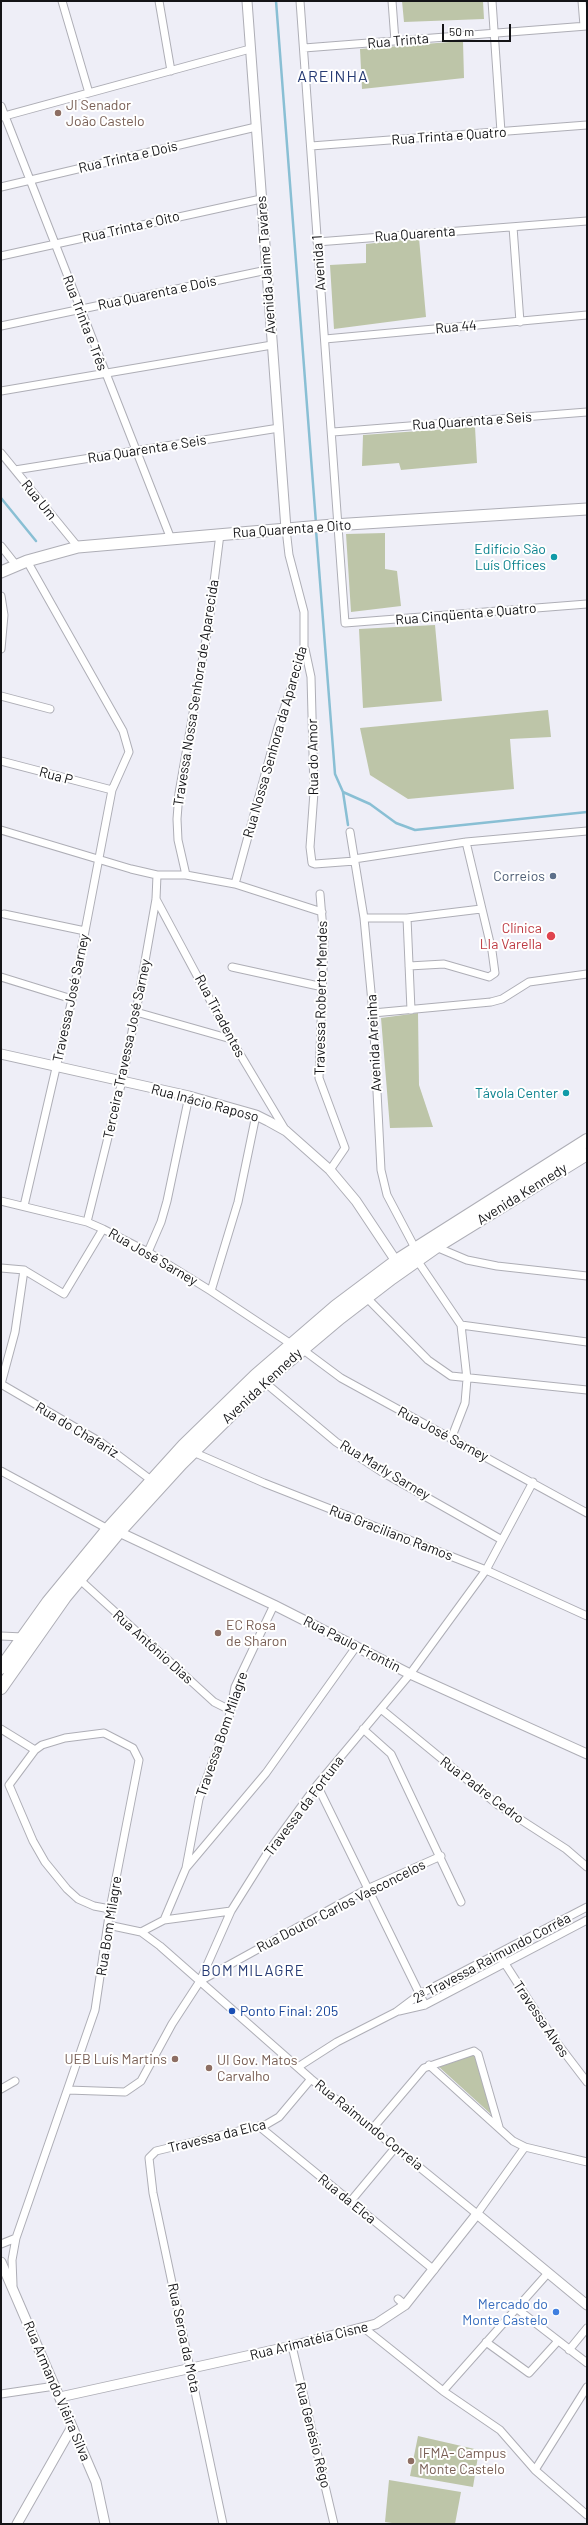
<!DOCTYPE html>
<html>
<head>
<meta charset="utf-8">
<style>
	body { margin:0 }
	#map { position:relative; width:588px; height:2525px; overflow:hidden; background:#eeeef7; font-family:Barlow,sans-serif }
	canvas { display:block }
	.frame { position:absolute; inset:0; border:2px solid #141417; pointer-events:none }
	.scale { position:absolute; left:442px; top:24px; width:69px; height:18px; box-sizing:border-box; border:2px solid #141417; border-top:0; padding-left:5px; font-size:12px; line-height:14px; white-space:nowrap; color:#141417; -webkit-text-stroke:3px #fff; paint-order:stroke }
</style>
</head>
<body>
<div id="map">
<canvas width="588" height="2525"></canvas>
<div class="frame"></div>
<div class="scale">50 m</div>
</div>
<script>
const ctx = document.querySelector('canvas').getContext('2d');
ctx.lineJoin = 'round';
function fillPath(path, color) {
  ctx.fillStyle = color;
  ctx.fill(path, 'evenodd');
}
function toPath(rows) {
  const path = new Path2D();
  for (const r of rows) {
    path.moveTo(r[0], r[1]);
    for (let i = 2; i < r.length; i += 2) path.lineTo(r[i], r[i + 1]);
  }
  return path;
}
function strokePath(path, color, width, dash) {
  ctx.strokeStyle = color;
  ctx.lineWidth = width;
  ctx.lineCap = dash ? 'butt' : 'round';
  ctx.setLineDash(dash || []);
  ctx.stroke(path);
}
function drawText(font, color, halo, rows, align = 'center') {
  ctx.font = font + ' Barlow,sans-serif';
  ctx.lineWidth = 4;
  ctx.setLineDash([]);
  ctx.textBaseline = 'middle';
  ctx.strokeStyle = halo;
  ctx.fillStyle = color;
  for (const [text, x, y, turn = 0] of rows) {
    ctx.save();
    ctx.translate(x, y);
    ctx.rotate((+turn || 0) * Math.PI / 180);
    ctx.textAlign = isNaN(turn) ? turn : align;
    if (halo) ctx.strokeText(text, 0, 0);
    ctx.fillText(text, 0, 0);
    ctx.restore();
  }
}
const green = toPath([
	[402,1,483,1,484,19,404,22],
	[463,41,464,78,362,89,360,49],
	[419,238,426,317,334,329,330,265,366,263,366,244],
	[475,427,477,463,401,470,399,463,362,466,363,435],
	[385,533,385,569,397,571,401,606,351,612,346,534],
	[435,625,442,701,363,708,359,629],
	[548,710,551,737,510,739,514,789,408,799,370,775,360,728],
	[418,1013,419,1085,433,1127,390,1128,381,1018],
	[475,2053,493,2116,438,2066],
	[418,2436,479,2450,473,2487,410,2476],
	[389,2480,461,2492,455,2524,399,2524,385,2522]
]);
const stream = toPath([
	[276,1,316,523],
	[1,498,36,541],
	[316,530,335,774,343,792,348,825],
	[343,792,370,804,396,823,415,830,587,812]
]);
const minor = toPath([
	[62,1,89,93],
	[159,1,171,71],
	[300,1,345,623,587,604],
	[392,1,395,41],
	[492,1,501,132],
	[582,1,584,26],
	[304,48,587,26],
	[1,106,171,539],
	[1,117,250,49],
	[311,146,587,125],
	[1,187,256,127],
	[513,227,520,322],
	[317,242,587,221],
	[1,256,261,199],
	[1,326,267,270],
	[325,339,587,315],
	[1,391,272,345],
	[333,432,587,412],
	[1,453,78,547],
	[15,470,279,428],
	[1,546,16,565],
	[1,596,4,615,1,649],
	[305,649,311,677,314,792,310,847,312,863,315,864,355,861],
	[1,696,50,709],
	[1,761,112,790],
	[1,830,131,869,157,875,186,875,235,884,322,912],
	[350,832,364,918,373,1013,381,1170,387,1195,415,1248],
	[354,859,466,842,587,831],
	[186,875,178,840,177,819,179,793,209,622,220,534],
	[235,884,278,727,304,649,304,612,289,555,286,529],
	[320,894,324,942,319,1078,345,1148,330,1170],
	[156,899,231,1039,286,1131],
	[4,914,85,931],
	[364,918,407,918,481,909],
	[407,918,411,1010],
	[409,966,444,964,489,977,495,973,492,951,466,842],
	[232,967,323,987],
	[1,977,72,999],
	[136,1012,231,1039],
	[373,1013,491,1002,502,999,529,982,587,974],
	[1,1201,87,1222,103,1229,148,1252,211,1291,291,1344],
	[24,1206,72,999,112,790,129,752,123,731,27,561],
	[87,1222,122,1081,136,1012,156,899,157,875],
	[436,1247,467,1260,497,1266,587,1276],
	[148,1252,161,1222,167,1201,189,1096],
	[417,1260,461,1325,467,1379,465,1403,451,1439],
	[1,1268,24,1270,64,1294,103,1229],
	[24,1270,15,1332,1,1384,102,1443,151,1480],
	[211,1291,238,1202,256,1115],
	[366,1297,428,1360,451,1376,587,1390],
	[461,1325,587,1342],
	[302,1349,341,1378,587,1513],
	[262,1380,336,1442,382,1472,502,1540],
	[193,1452,264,1483,486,1570,587,1616],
	[1,1471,108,1529],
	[79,1579,214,1702,230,1710],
	[1,1636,23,1637],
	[381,1709,498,1805,566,1849,587,1867],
	[1,1729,35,1750,42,1745,65,1738,104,1733,133,1748,139,1760,110,1909,95,2010,16,2238,12,2260,13,2285],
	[363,1729,391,1754,461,1902],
	[35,1750,9,1785,33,1841,45,1862,67,1889,78,1899,94,1906,110,1909],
	[317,1785,425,2005],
	[186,1868,199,1799,229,1717,235,1687,274,1605],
	[164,1920,186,1868,266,1773,356,1647],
	[108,1925,141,1932,160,1946,311,2079,477,2214,525,2147],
	[141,1932,164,1920,231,1911],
	[502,1959,551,2035,587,2082],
	[200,1981,367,1889,441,1856],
	[399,2011,425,2005,587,1920],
	[429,2065,513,2141,525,2147,587,2162],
	[298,2067,337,2042,396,2012,420,1994,587,1907],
	[1,2089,15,2081],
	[68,2090,125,2092,141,2081,172,2024,200,1981,231,1911,268,1852,317,1785,410,1674,486,1570,533,1482],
	[260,2127,434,2270],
	[373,2128,424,2068,474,2051,478,2054,499,2127],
	[350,2202,395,2148],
	[1,2244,16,2238],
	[398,2299,405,2305],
	[516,2308,587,2363],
	[364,2328,443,2391,500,2430,535,2470,587,2515],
	[486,2342,529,2373,558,2341],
	[292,2346,334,2524],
	[569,2350,587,2328],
	[443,2391,548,2273],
	[1,2394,55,2386],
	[535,2470,587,2387],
	[223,2524,153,2193,149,2158,156,2151,267,2124,279,2117,311,2079]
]);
const tertiary = toPath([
	[247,1,286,529],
	[1,1054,189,1096,256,1115,268,1121,286,1131,330,1170,356,1201,396,1261],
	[119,1532,274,1605,410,1674,587,1754],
	[1,2262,96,2482,105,2524],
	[60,2397,292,2346,376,2324,405,2305,477,2214,587,2305],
	[17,2524,72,2427]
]);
const secondary = toPath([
	[1,572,27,561,78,547,333,525,587,509]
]);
const primary = toPath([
	[1,1668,48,1602,108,1529,184,1445,256,1375,336,1306,396,1261,587,1140],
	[1,1688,65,1597,119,1532,181,1464,264,1382,340,1318,392,1278,436,1247,587,1154]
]);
const markers = [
	[58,113,4,"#8d6e63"],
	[554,557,4,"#0f9aa8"],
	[553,876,4,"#5c6f8a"],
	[551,936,5,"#e0444e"],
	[566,1093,4,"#0f9aa8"],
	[218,1633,4,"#8d6e63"],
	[232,2011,4,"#1a4fb4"],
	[175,2059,4,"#8d6e63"],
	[209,2068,4,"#8d6e63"],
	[556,2312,4,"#3f7fe0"],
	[411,2461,4,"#8d6e63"]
];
const streetNames = [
	["Rua Trinta",398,41,-5],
	["Rua Trinta e Quatro",449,136,-4],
	["Rua Trinta e Dois",128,157,-13],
	["Rua Trinta e Oito",131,227,-13],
	["Rua Quarenta",415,234,-4],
	["Avenida 1",319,263,-94],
	["Avenida Jaime Taváres",266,265,-94],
	["Rua Quarenta e Dois",157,293,-12],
	["Rua Trinta e Três",85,323,69],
	["Rua 44",456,327,-5],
	["Rua Quarenta e Seis",472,421,-4],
	["Rua Quarenta e Seis",147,449,-9],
	["Rua Um",39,500,51],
	["Rua Quarenta e Oito",292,529,-4],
	["Rua Cinqüenta e Quatro",466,614,-5],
	["Travessa Nossa Senhora de Aparecida",196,693,-81],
	["Rua Nossa Senhora da Aparecida",275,742,-74],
	["Rua do Amor",313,757,-91],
	["Rua P",56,776,15],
	["Travessa José Sarney",71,998,-78],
	["Travessa Roberto Mendes",321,998,-89],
	["Rua Tiradentes",220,1016,62],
	["Avenida Areinha",374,1043,-93],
	["Terceira Travessa José Sarney",127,1049,-78],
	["Rua Inácio Raposo",205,1103,15],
	["Avenida Kennedy",522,1194,-32],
	["Rua José Sarney",153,1257,30],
	["Avenida Kennedy",262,1386,-43],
	["Rua do Chafariz",77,1430,31],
	["Rua José Sarney",443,1434,28],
	["Rua Marly Sarney",385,1470,31],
	["Rua Graciliano Ramos",391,1533,21],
	["Rua Paulo Frontin",352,1644,27],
	["Rua Antônio Dias",153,1647,42],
	["Travessa Bom Milagre",222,1734,-71],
	["Rua Padre Cedro",482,1790,37],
	["Travessa da Fortuna",304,1806,-53],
	["Rua Doutor Carlos Vasconcelos",341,1906,-27],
	["Rua Bom Milagre",109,1926,-81],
	["2ª Travessa Raimundo Corrêa",492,1958,-28],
	["Travessa Alves",541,2019,56],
	["Rua Raimundo Correia",369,2125,39],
	["Travessa da Elca",217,2136,-14],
	["Rua da Elca",347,2199,39],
	["Rua Seroa da Mota",184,2338,78],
	["Rua Arimatéia Cisne",309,2341,-14],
	["Rua Armando Viêira Silva",57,2391,67],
	["Rua Genésio Rêgo",313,2435,76]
];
const educationNames = [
	["JI Senador",66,105],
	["João Castelo",66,121],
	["EC Rosa",226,1625],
	["de Sharon",226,1641],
	["UEB Luís Martins",167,2059,"right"],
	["UI Gov. Matos",217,2060],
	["Carvalho",217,2076],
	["IFMA- Campus",419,2453],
	["Monte Castelo",419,2469]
];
const cultureNames = [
	["Edifício São",546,549],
	["Luís Offices",546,565],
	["Távola Center",558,1093]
];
const serviceNames = [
	["Correios",545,876]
];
const healthNames = [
	["Clínica",542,928],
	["LIa Varella",542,944]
];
const transitNames = [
	["Ponto Final: 205",240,2011]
];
const shopNames = [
	["Mercado do",548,2304],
	["Monte Castelo",548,2320]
];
const neighbourhoodNames = [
	["BOM MILAGRE",253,1971]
];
const quarterNames = [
	["AREINHA",333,77]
];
fillPath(green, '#bdc5a8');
strokePath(stream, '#89bfd4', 2.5);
strokePath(minor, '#aeaeb6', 9);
strokePath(tertiary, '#aeaeb6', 11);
strokePath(secondary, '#aeaeb6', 13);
strokePath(primary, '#aeaeb6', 14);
strokePath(minor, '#fff', 7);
strokePath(tertiary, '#fff', 9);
strokePath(secondary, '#fff', 11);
strokePath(primary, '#fff', 12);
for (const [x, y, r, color] of markers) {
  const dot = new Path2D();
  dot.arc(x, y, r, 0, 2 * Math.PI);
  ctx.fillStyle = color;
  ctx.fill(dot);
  strokePath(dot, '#fff', 1.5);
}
drawText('14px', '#141417', '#fff', streetNames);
drawText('14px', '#785e54', '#fff', educationNames, 'left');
drawText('14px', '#0d838f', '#fff', cultureNames, 'right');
drawText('14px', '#4e5e75', '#fff', serviceNames, 'right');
drawText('14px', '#be3a42', '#fff', healthNames, 'right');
drawText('14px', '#164399', '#fff', transitNames, 'left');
drawText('14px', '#366cbe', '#fff', shopNames, 'right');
ctx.letterSpacing = '1px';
drawText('15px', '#273b74', '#fff', neighbourhoodNames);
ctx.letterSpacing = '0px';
ctx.letterSpacing = '1px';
drawText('16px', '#273b74', '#fff', quarterNames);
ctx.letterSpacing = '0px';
</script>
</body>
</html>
